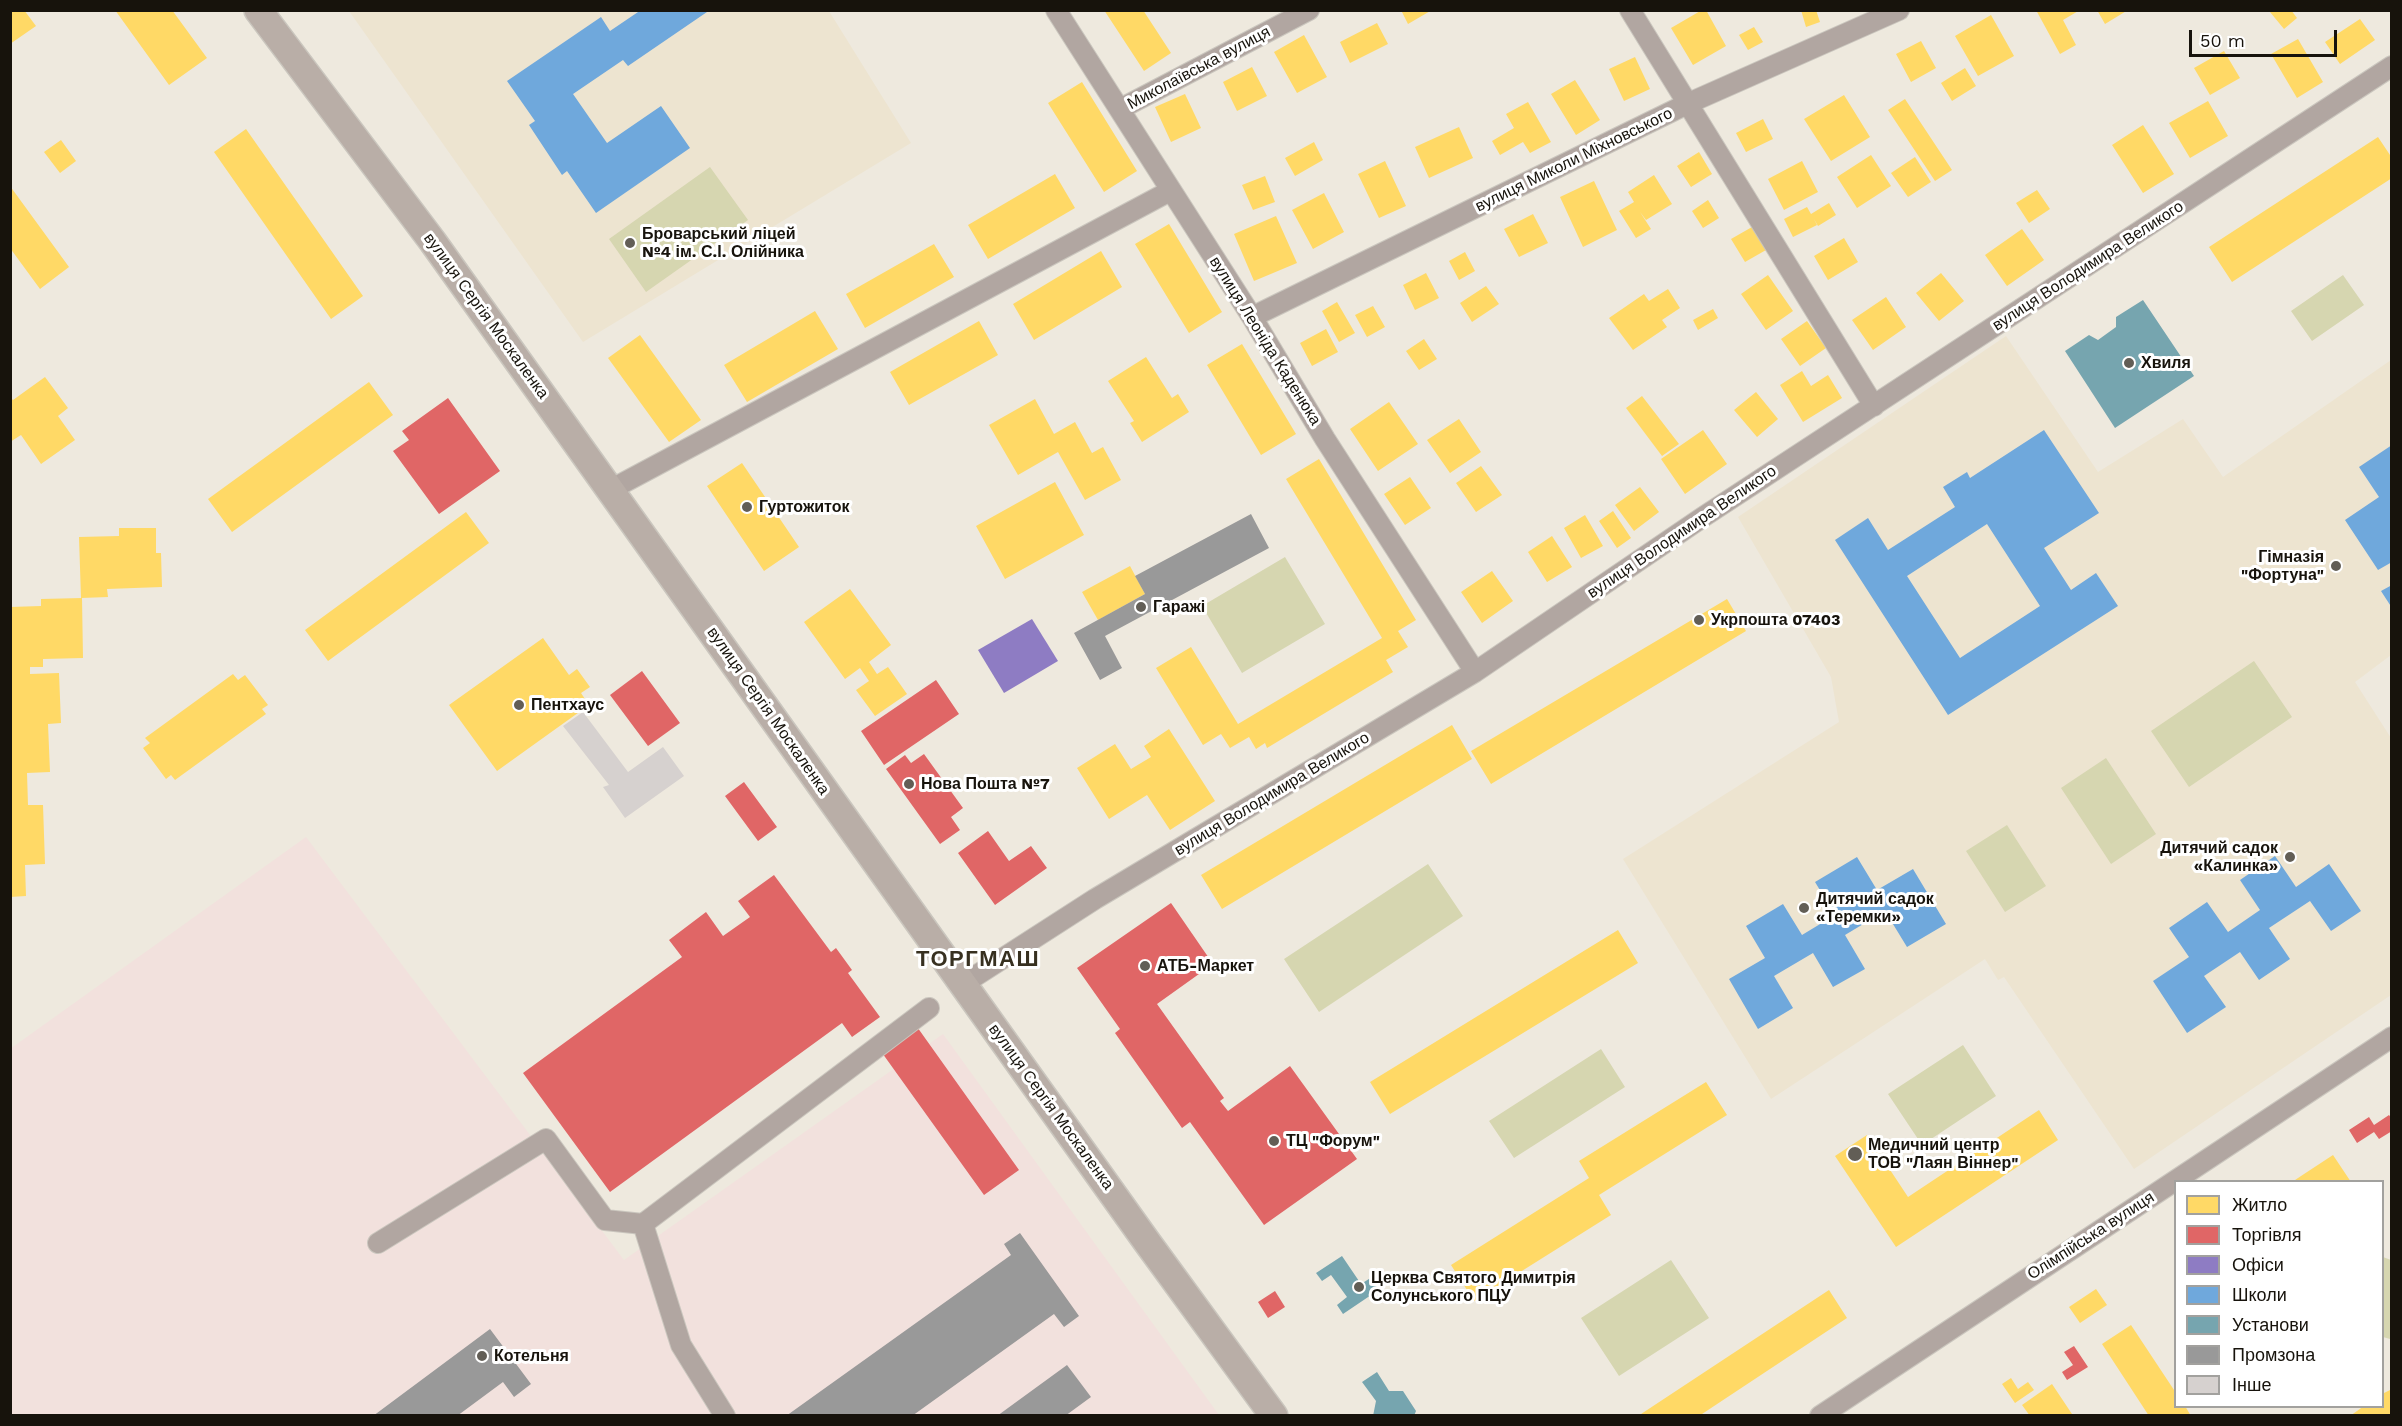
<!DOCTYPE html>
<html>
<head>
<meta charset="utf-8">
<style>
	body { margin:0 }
	#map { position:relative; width:2402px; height:1426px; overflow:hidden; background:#eee9de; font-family:"Work Sans",sans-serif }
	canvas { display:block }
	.frame { position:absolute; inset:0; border:12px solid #17130c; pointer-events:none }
	.legend { position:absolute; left:2174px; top:1180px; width:210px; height:228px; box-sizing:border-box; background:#fff; border:2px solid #a2a19e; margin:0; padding:8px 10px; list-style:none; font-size:18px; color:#17130c }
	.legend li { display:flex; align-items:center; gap:12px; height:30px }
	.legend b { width:30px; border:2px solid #a2a19e }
	.scale { position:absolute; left:2189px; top:30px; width:148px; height:27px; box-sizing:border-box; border:3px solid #17130c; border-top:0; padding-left:8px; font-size:18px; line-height:21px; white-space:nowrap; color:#17130c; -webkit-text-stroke:4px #fff; paint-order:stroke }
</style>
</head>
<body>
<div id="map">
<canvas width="2402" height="1426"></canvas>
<div class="frame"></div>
<ul class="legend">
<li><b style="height:16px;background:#ffd966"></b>Житло</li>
<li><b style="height:16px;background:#e06666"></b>Торгівля</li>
<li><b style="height:16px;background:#8e7cc3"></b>Офіси</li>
<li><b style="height:16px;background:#6fa8dc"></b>Школи</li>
<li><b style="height:16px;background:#76a5af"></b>Установи</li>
<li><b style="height:16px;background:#999"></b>Промзона</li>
<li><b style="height:16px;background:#d6d1cf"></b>Інше</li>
</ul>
<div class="scale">50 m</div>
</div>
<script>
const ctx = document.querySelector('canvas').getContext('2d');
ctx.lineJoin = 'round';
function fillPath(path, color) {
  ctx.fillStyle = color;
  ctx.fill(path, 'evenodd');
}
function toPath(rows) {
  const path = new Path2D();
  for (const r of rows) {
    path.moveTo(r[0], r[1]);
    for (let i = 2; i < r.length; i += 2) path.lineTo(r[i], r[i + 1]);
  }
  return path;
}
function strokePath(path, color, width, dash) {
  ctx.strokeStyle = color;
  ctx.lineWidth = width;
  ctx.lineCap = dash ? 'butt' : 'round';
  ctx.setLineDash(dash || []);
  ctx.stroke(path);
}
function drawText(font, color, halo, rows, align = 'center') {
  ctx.font = font + ' "Work Sans",sans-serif';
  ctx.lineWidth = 6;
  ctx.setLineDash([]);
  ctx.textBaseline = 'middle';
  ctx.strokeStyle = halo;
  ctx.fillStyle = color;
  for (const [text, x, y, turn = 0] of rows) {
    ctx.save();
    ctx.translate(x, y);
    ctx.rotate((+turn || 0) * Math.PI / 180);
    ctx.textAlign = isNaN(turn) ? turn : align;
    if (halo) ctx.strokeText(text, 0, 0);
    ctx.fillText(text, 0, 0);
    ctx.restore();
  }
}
const industrial = toPath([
	[306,837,624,1260,943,1034,1219,1415,11,1415,10,1049]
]);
const built = toPath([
	[349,11,829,11,911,143,583,342],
	[2006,336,2098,472,2183,419,2223,477,2391,360,2391,655,2355,682,2391,738,2391,995,2134,1169,2004,977,1998,980,1985,959,1771,1099,1623,859,1839,722,1831,677,1738,517]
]);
const green = toPath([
	[710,167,748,220,646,292,609,239],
	[2343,275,2364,305,2312,341,2291,311],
	[1285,557,1325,624,1242,673,1202,606],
	[2254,661,2292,717,2189,787,2151,731],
	[2106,758,2156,834,2111,864,2061,788],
	[2007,825,2046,886,2005,912,1966,851],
	[1428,864,1463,916,1319,1012,1284,959],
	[1963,1045,1996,1096,1922,1145,1888,1094],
	[1601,1049,1625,1087,1514,1158,1489,1121],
	[2383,1257,2391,1260,2390,1339,2383,1337],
	[1671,1260,1709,1318,1619,1376,1581,1318]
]);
const homes = toPath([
	[10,10,24,10,36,26,10,44],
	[115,10,172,10,207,58,169,85],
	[1104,10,1143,10,1171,53,1144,71],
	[1401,10,1432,10,1408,24],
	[1702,10,1706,10,1726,46,1693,65,1671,28],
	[1801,10,1816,10,1820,22,1806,27],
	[2036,10,2080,10,2063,20,2076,45,2060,54],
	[2097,10,2128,10,2105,24],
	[2272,10,2291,10,2297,18,2284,29,2270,12],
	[1991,15,2014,56,1978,76,1955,36],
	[2360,19,2375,40,2340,64,2325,42],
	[1377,23,1388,44,1350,63,1340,42],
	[1754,27,1763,42,1748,50,1739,35],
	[1304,35,1327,77,1297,93,1274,52],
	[2298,39,2323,82,2297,98,2271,54],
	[1921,41,1936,68,1911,82,1896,54],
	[2224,51,2240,78,2210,95,2194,68],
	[1635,57,1650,89,1624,101,1609,69],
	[1252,67,1267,96,1237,111,1223,82],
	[1965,68,1976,86,1952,101,1941,83],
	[1575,80,1600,120,1576,135,1551,94],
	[1082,82,1137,171,1104,192,1048,103],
	[1185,94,1201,128,1171,142,1155,107],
	[1844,95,1870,137,1831,161,1804,119],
	[1905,99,1952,170,1935,181,1888,110],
	[2208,101,2228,136,2190,158,2169,123],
	[1528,102,1551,142,1530,153,1523,142,1500,155,1492,141,1514,128,1506,114],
	[1763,119,1773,139,1746,152,1736,133],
	[2143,125,2174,174,2143,193,2112,145],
	[1459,127,1473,158,1429,178,1415,147],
	[246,129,363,296,331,319,214,152],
	[2378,137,2392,158,2392,178,2232,282,2209,247],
	[61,140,76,161,60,173,44,152],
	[1314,142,1323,160,1295,176,1285,158],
	[1699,152,1712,174,1691,187,1677,166],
	[1871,155,1891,186,1857,208,1837,177],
	[1915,157,1931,182,1908,197,1891,173],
	[1385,161,1406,206,1379,218,1358,174],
	[1802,161,1818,192,1784,210,1768,179],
	[1055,174,1075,208,988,259,968,225],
	[1654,175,1672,204,1646,220,1640,212,1651,229,1636,238,1619,211,1634,202,1628,192],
	[1265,176,1275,202,1253,210,1242,185],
	[1594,181,1617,230,1583,247,1560,197],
	[10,186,69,267,40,289,10,248],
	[2037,190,2050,209,2029,223,2016,203],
	[1324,193,1344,232,1313,249,1292,210],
	[1708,200,1719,218,1703,228,1692,211],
	[1829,203,1836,215,1818,226,1814,219,1817,225,1793,237,1784,219,1807,207,1811,214],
	[1533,214,1548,243,1519,257,1504,229],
	[1276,216,1297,263,1254,281,1234,234],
	[1169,224,1222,312,1189,333,1135,244],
	[1752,227,1766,250,1745,262,1731,239],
	[2022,229,2044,260,2007,286,1985,255],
	[1844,238,1858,262,1828,280,1814,256],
	[934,244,954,277,865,328,846,294],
	[1101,251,1122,287,1034,340,1013,304],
	[1465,252,1475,271,1459,280,1449,261],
	[1426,273,1439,298,1415,310,1403,285],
	[1941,273,1964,301,1939,321,1916,293],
	[1768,275,1793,311,1766,330,1741,294],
	[1486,286,1499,304,1472,322,1460,303],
	[1668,289,1680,308,1662,320,1667,327,1633,350,1609,318,1644,294,1649,301],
	[1886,297,1906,327,1873,350,1852,320],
	[1337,302,1355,333,1339,342,1322,311],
	[1373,306,1385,327,1367,337,1355,315],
	[1713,309,1718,318,1698,330,1693,320],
	[815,311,838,349,747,402,724,365],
	[979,321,998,355,909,405,890,372],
	[1807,321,1826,348,1800,366,1781,339],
	[1326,329,1338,352,1312,366,1300,343],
	[640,335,701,420,669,442,608,358],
	[1424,339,1437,359,1419,370,1406,351],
	[1242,344,1296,434,1261,455,1207,365],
	[1146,357,1172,398,1178,394,1189,412,1142,442,1130,423,1134,421,1108,381],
	[1802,371,1811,386,1828,375,1842,398,1803,422,1780,385],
	[45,377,68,408,58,416,75,440,41,464,21,435,10,442,10,397,13,400],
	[369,382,393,415,232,532,208,499],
	[1756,392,1778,419,1757,437,1734,410],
	[1642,396,1679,444,1662,456,1626,408],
	[1035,399,1054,434,1075,422,1092,453,1103,447,1121,480,1085,500,1058,452,1018,475,989,425],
	[1389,402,1418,444,1378,471,1350,429],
	[1459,419,1481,452,1450,473,1427,440],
	[1703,430,1727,464,1685,494,1661,459],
	[1319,459,1416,620,1398,631,1408,647,1386,660,1393,672,1267,748,1265,743,1256,749,1249,737,1230,748,1221,734,1203,745,1156,668,1191,647,1238,724,1382,638,1286,479],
	[742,463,799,547,764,571,707,486],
	[1481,466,1502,495,1476,512,1456,483],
	[1410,477,1431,508,1405,525,1384,494],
	[1055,482,1084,535,1005,579,976,526],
	[1640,487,1659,512,1634,531,1615,505],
	[1613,511,1631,538,1617,548,1599,521],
	[466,512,489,543,328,661,305,630],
	[1585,515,1603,546,1581,558,1564,528],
	[119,528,156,528,156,553,161,553,162,587,107,589,108,597,81,598,79,537,119,536],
	[1552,536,1572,567,1547,582,1528,552],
	[1130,566,1145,594,1098,620,1082,592],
	[1492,571,1513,601,1482,623,1461,592],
	[850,589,891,645,869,662,877,674,888,667,907,694,875,716,856,690,869,681,860,668,845,679,804,622],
	[82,598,83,658,43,659,43,667,30,667,30,674,59,673,61,723,48,724,50,772,27,773,28,805,43,805,45,864,25,865,26,896,10,897,10,607,41,606,41,599],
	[1727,599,1746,631,1491,784,1471,751],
	[543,638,569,675,577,669,590,687,581,693,589,705,497,771,449,705],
	[233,674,238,680,245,675,268,705,262,709,266,714,175,780,171,775,166,779,143,748,150,743,145,738],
	[1452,725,1472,759,1222,909,1201,875],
	[1169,729,1215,801,1170,830,1147,795,1109,819,1077,768,1115,744,1131,769,1151,757,1144,746],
	[1618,930,1638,963,1390,1114,1370,1082],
	[1706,1082,1727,1115,1599,1195,1611,1215,1474,1301,1451,1265,1589,1178,1579,1161],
	[2039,1110,2058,1140,1896,1247,1835,1156,1867,1135,1908,1197],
	[2333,1155,2351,1182,2292,1182,2301,1176],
	[2096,1289,2107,1305,2080,1323,2069,1307],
	[1829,1290,1847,1318,1699,1416,1638,1416],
	[2131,1325,2176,1393,2176,1406,2185,1406,2191,1416,2149,1416,2102,1344],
	[2011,1378,2018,1389,2028,1382,2034,1390,2015,1403,2002,1384],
	[2052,1384,2072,1414,2069,1416,2030,1416,2022,1405],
	[2392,1389,2392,1416,2350,1416,2364,1406,2382,1406,2382,1394]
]);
const shops = toPath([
	[448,398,500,471,439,514,393,451,409,440,402,431],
	[642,671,680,723,648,746,610,695],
	[936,680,959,714,884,765,861,731],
	[924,754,963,808,951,817,960,830,940,844,886,769,905,755,911,763],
	[744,782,777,827,758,841,725,796],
	[988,831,1009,861,1031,846,1047,868,995,905,958,853],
	[774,875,831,952,836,948,852,970,848,973,880,1017,852,1037,842,1023,610,1192,523,1073,682,957,669,940,706,912,723,936,750,917,738,901],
	[1171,903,1213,964,1157,1004,1224,1098,1220,1101,1228,1111,1290,1066,1357,1159,1264,1225,1190,1122,1182,1128,1115,1033,1120,1029,1077,968],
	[915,1024,1019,1170,984,1195,880,1050],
	[2389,1115,2392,1119,2392,1131,2379,1139,2374,1132,2357,1143,2349,1130,2369,1117,2374,1125],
	[1275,1291,1285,1307,1268,1318,1258,1302],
	[2074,1346,2088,1367,2067,1380,2062,1372,2073,1365,2064,1352]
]);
const offices = toPath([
	[1032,619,1058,661,1004,693,978,650]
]);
const schools = toPath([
	[641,10,706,10,707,12,628,66,623,60,573,94,607,143,661,106,690,148,596,213,567,171,562,175,529,125,535,121,507,81,601,17,610,31],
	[2044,430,2099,513,2044,548,2071,590,2096,573,2118,606,1948,715,1835,540,1868,518,1888,550,1955,507,1943,487,1967,472,1970,478],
	[1987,524,2040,606,1960,658,1907,576],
	[2392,445,2392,562,2378,570,2345,520,2379,497,2359,467],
	[2392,585,2392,608,2381,591],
	[2275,856,2296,887,2329,864,2361,911,2331,931,2310,901,2269,928,2290,959,2259,980,2240,952,2204,976,2226,1007,2187,1033,2153,981,2189,957,2169,928,2207,902,2228,932,2260,910,2240,880],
	[1857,857,1877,890,1913,869,1946,924,1907,947,1885,911,1845,935,1865,969,1833,987,1813,953,1774,976,1793,1008,1758,1029,1729,979,1765,958,1746,926,1783,904,1802,935,1835,915,1815,882]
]);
const public = toPath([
	[2143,300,2194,376,2115,428,2065,351,2089,335,2098,340,2116,327,2116,317],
	[1342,1256,1361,1284,1372,1277,1380,1289,1343,1314,1337,1305,1347,1297,1331,1275,1322,1281,1316,1273],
	[1377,1372,1389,1391,1403,1391,1416,1411,1414,1416,1373,1416,1376,1401,1362,1382]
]);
const industry = toPath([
	[1251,514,1269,548,1105,636,1122,668,1100,680,1074,633,1145,594,1135,576],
	[1020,1233,1079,1316,1064,1327,1054,1314,912,1416,786,1416,1011,1255,1004,1244],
	[490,1329,531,1384,514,1397,503,1382,457,1416,373,1416],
	[1067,1365,1091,1397,1065,1416,997,1416]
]);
const building = toPath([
	[583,712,628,772,663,747,684,776,625,818,603,787,609,785,563,726]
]);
const minor = toPath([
	[1056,10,1252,317,1325,439,1475,672],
	[1630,10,1874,406],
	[1120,109,1309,10],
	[1252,317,1689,103,1899,10],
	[610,490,1170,191],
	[963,984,1095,899,1475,672,1703,517,2392,66],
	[378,1243,546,1139,605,1220,643,1224],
	[725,1416,681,1345,643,1224,929,1008],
	[1820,1416,2392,1037]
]);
const secondary = toPath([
	[258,10,433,242,1147,1242,1274,1416]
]);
const markers = [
	[630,243,6,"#625e56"],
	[2129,363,6,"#625e56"],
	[747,507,6,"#625e56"],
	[2336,566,6,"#625e56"],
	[1141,607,6,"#625e56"],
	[1699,620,6,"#625e56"],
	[519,705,6,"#625e56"],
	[909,784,6,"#625e56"],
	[2290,857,6,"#625e56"],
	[1804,908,6,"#625e56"],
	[1145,966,6,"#625e56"],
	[1274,1141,6,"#625e56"],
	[1855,1154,8,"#625e56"],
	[1359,1287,6,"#625e56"],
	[482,1356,6,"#625e56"]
];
const streetNames = [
	["Миколаївська вулиця",1199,68,-28],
	["вулиця Миколи Міхновського",1574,160,-26],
	["вулиця Володимира Великого",2088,266,-33],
	["вулиця Сергія Москаленка",486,316,54],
	["вулиця Леоніда Каденюка",1265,341,58],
	["вулиця Володимира Великого",1682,532,-34],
	["вулиця Сергія Москаленка",768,711,55],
	["вулиця Володимира Великого",1272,794,-31],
	["вулиця Сергія Москаленка",1051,1107,54],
	["Олімпійська вулиця",2091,1236,-33]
];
const poiNames = [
	["Броварський ліцей",642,234],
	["№4 ім. С.І. Олійника",642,252],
	["Хвиля",2141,363],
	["Гуртожиток",759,507],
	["Гімназія",2324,557,"right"],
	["\"Фортуна\"",2324,575,"right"],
	["Гаражі",1153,607],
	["Укрпошта 07403",1711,620],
	["Пентхаус",531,705],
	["Нова Пошта №7",921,784],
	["Дитячий садок",2278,848,"right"],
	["«Калинка»",2278,866,"right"],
	["Дитячий садок",1816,899],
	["«Теремки»",1816,917],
	["АТБ-Маркет",1157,966],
	["ТЦ \"Форум\"",1286,1141],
	["Медичний центр",1868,1145],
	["ТОВ \"Лаян Віннер\"",1868,1163],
	["Церква Святого Димитрія",1371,1278],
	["Солунського ПЦУ",1371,1296],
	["Котельня",494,1356]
];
const districtNames = [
	["ТОРГМАШ",978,960]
];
fillPath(industrial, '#f2e1dd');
fillPath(built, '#ede4d0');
fillPath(green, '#d6d6b0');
fillPath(homes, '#ffd966');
fillPath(shops, '#e06666');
fillPath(offices, '#8e7cc3');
fillPath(schools, '#6fa8dc');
fillPath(public, '#76a5af');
fillPath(industry, '#999');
fillPath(building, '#d6d1cf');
strokePath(minor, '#cac6be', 22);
strokePath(secondary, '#cac6be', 30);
strokePath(minor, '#b1a6a1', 20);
strokePath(secondary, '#b9aea7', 27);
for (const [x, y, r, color] of markers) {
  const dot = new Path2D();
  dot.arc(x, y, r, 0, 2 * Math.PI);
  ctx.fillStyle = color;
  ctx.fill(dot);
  strokePath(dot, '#fff', 2);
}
drawText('16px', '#17130c', '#fff', streetNames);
drawText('bold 16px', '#17130c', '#fff', poiNames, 'left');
ctx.letterSpacing = '1.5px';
drawText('bold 22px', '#373020', '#fff', districtNames);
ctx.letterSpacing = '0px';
</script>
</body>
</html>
